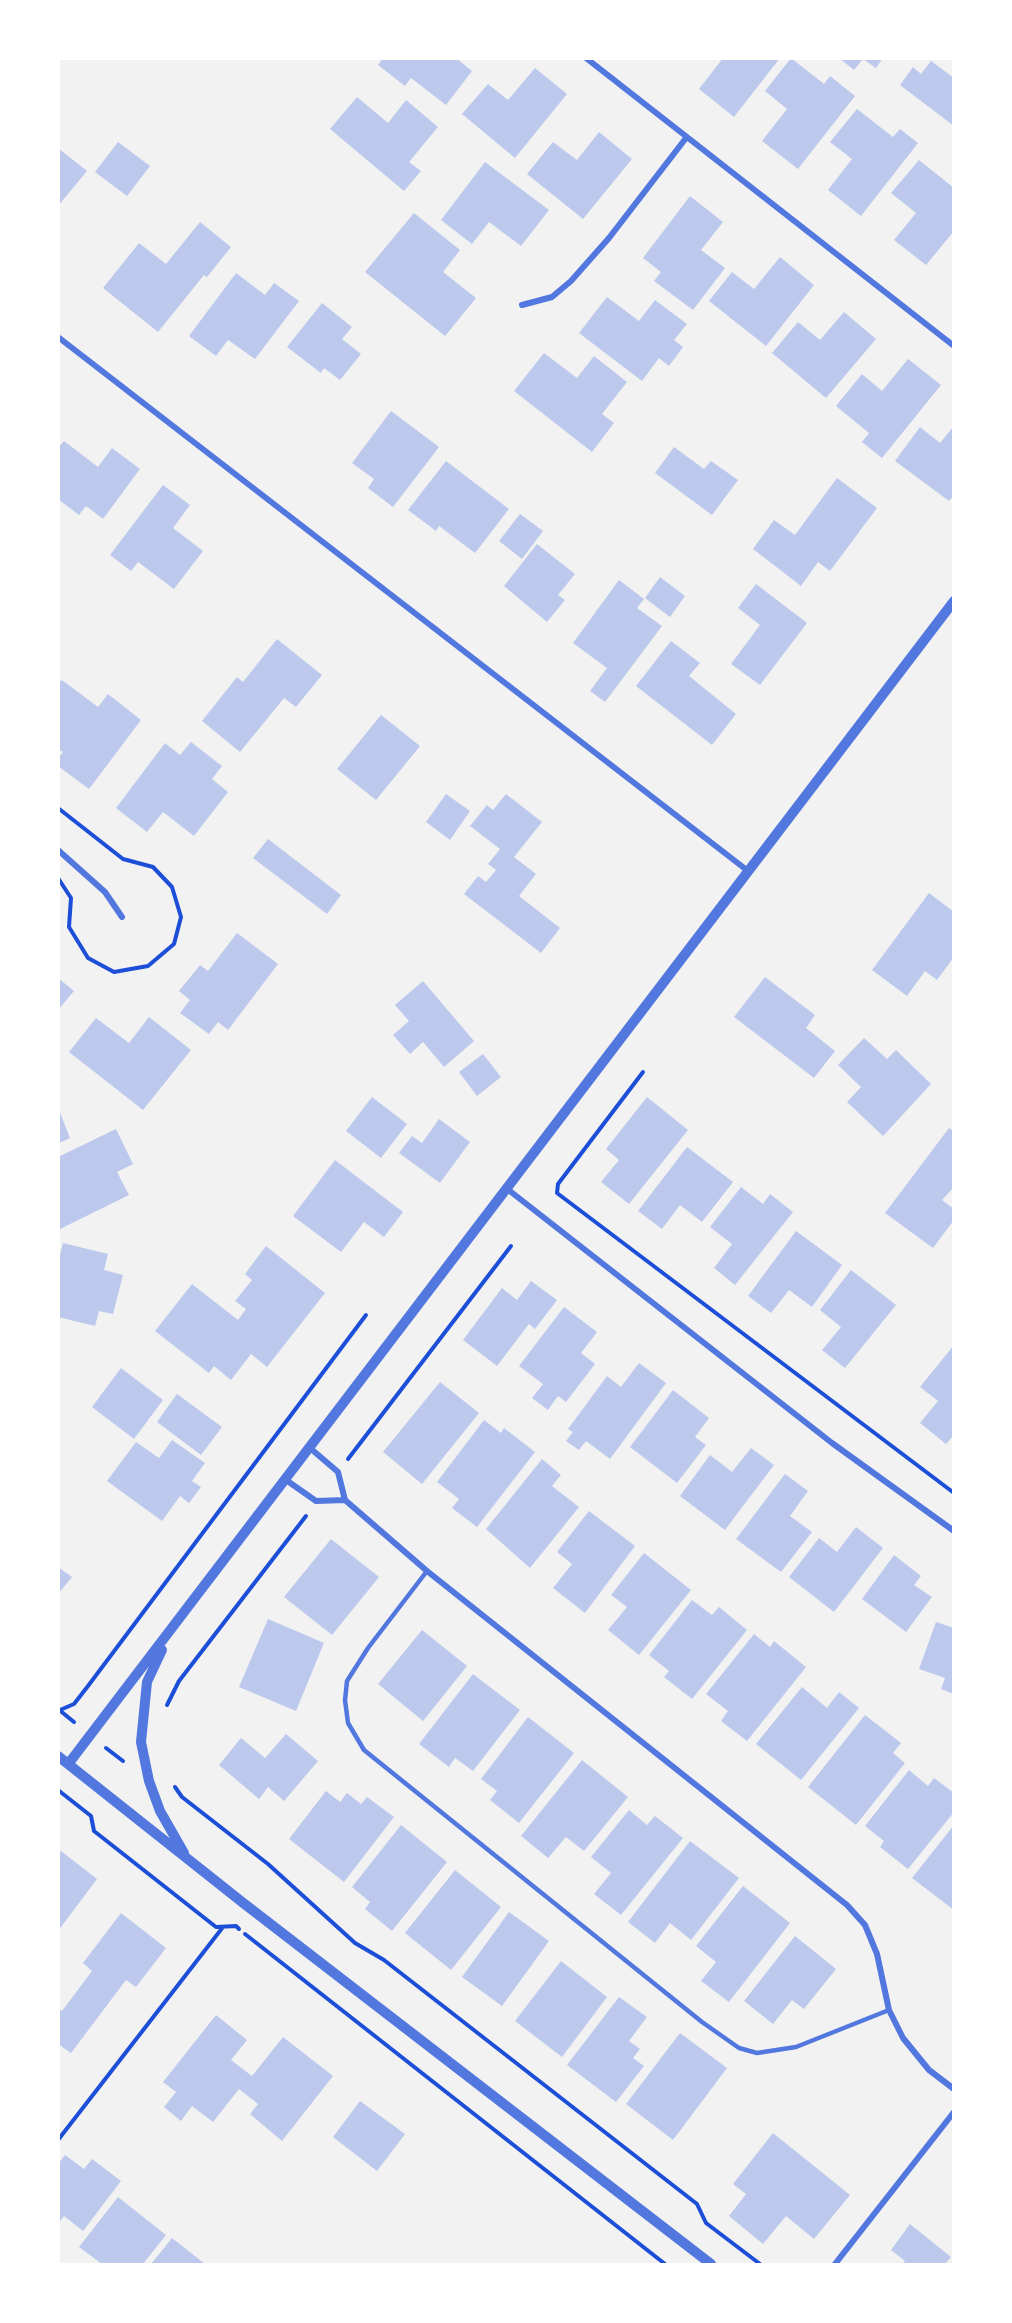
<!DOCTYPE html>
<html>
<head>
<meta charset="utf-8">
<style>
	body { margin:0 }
	#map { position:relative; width:1012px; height:2323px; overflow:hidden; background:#f2f2f2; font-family:"DejaVu Sans",sans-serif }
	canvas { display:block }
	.frame { position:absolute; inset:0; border:60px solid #fff; pointer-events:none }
</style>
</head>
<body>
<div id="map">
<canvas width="1012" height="2323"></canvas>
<div class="frame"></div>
</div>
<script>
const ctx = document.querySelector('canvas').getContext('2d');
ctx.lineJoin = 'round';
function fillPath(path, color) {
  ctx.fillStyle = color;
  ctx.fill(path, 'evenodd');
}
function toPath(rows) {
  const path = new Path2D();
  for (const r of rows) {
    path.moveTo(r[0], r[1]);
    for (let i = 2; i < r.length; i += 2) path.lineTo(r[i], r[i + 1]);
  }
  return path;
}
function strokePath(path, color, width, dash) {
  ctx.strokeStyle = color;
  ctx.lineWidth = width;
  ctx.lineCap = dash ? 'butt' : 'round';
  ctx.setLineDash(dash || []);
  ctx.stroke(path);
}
const building = toPath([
	[383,58,456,58,472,71,446,105,411,78,405,86,378,65],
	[723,58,780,58,734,117,699,89],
	[791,58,824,84,830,76,855,96,798,169,762,141,787,109,765,91],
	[839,58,883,58,876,68,863,59,854,70],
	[931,61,954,78,954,126,900,85,913,67,921,74],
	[535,68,567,94,515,158,462,114,488,84,508,100],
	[357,97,388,123,406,100,438,127,409,162,421,171,404,191,330,129],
	[857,109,893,137,900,129,918,143,861,216,828,190,852,159,830,142],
	[599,132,632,159,583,219,527,174,553,142,577,160],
	[118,142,150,166,127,196,95,172],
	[58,148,87,171,58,206],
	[919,160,954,188,954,231,926,265,894,240,916,213,891,193],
	[485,162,549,210,521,246,489,222,472,244,441,220],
	[690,196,723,222,701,250,725,268,693,310,654,281,661,272,643,258],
	[414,213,460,250,443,272,476,298,445,336,365,272],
	[200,222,231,247,207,277,204,275,158,332,103,288,139,243,166,264],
	[780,257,814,285,766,346,709,301,732,272,754,289],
	[236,273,265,295,274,283,299,301,255,359,228,340,216,356,189,336],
	[607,297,639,321,655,300,687,324,674,340,683,347,669,366,659,358,642,381,579,333],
	[322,303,352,327,342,339,361,354,340,380,324,368,321,373,287,347],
	[844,312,876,339,826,398,772,353,798,322,820,340],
	[544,353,577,378,594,356,627,382,602,414,614,423,592,452,514,391],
	[908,359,941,385,882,458,862,442,869,433,836,406,862,374,882,391],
	[391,411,439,447,393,507,368,488,374,479,352,463],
	[954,426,954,495,949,501,895,461,920,427,940,443],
	[64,441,98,467,112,448,140,469,103,519,86,506,79,515,58,499,58,448],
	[674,447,704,469,711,461,738,480,712,515,655,473],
	[446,461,509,509,475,553,439,526,436,531,408,510],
	[837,478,877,508,830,571,818,562,801,586,753,549,774,520,795,535],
	[163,485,190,505,173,528,203,551,174,589,138,562,131,571,110,555],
	[520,514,543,531,522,559,499,541],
	[537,544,575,574,558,595,565,600,547,622,504,586],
	[660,577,685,596,670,617,645,598],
	[619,580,644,599,637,608,662,626,605,702,590,691,607,668,573,643],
	[756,584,807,623,760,685,731,664,760,625,738,608],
	[277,639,322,675,296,707,284,698,240,752,202,721,237,677,243,682],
	[671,641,700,663,689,676,736,714,712,745,636,686],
	[62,680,98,707,108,694,141,720,89,789,58,766,58,758,63,752,58,749,58,684],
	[381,715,420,746,376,800,337,769],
	[191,742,222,766,212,779,228,792,194,836,163,812,147,832,116,808,165,743,180,755],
	[446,794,470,811,450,840,426,822],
	[506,794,542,822,514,857,536,874,519,896,560,928,541,953,464,894,478,876,486,882,496,870,488,864,500,849,470,826,487,805,493,810],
	[268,839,341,895,327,914,253,858],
	[929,893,954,912,954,957,937,980,925,971,907,996,872,970],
	[237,933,278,964,228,1030,218,1022,209,1034,180,1013,190,1000,179,991,200,965,208,971],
	[765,977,815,1015,806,1028,835,1051,814,1078,734,1017],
	[58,978,74,991,58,1010],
	[423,981,474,1041,444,1067,423,1042,410,1054,393,1035,409,1021,395,1005],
	[149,1017,191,1050,143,1110,69,1052,96,1018,129,1043],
	[864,1038,887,1059,896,1050,931,1084,883,1136,847,1102,861,1087,838,1065],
	[483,1054,501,1077,477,1096,459,1072],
	[372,1097,407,1124,381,1158,346,1131],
	[647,1097,688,1130,629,1204,601,1182,619,1160,606,1149],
	[59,1110,70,1138,59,1143],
	[439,1119,470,1142,440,1183,399,1153,412,1136,422,1143],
	[949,1128,954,1131,954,1187,942,1200,954,1209,954,1220,933,1248,885,1213],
	[116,1129,133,1164,117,1172,129,1195,58,1230,58,1157],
	[687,1147,733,1182,702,1222,680,1205,662,1229,638,1211],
	[335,1160,403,1212,384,1237,364,1222,341,1252,293,1216],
	[741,1187,763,1204,770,1194,793,1212,735,1285,714,1268,732,1244,710,1227],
	[796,1231,842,1265,812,1307,789,1290,771,1313,748,1296],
	[63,1243,108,1254,104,1270,123,1275,113,1314,99,1311,95,1326,58,1317,58,1262],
	[266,1246,325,1293,267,1367,251,1354,231,1380,214,1366,209,1373,155,1331,192,1284,238,1320,246,1309,235,1301,252,1280,245,1274],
	[851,1270,896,1305,845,1368,822,1350,841,1327,820,1310],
	[531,1281,557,1300,535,1329,529,1324,497,1366,463,1340,502,1288,517,1300],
	[564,1307,597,1332,581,1353,595,1364,566,1402,558,1396,548,1410,532,1398,543,1384,519,1366],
	[954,1345,954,1435,946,1444,920,1423,938,1401,920,1387],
	[639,1363,666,1383,610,1459,586,1441,579,1450,566,1441,573,1432,568,1429,607,1376,621,1387],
	[121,1368,163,1400,134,1439,92,1407],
	[440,1382,479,1413,422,1484,383,1452],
	[673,1390,709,1418,695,1437,706,1445,677,1483,630,1447],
	[177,1394,222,1427,201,1455,157,1422],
	[484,1420,501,1433,504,1428,535,1452,477,1527,452,1508,459,1499,437,1482],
	[172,1440,205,1463,192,1481,201,1487,189,1503,180,1496,162,1521,107,1481,136,1442,159,1458],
	[751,1448,774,1465,725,1530,680,1496,710,1455,732,1472],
	[542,1459,561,1475,552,1486,579,1507,530,1568,486,1529],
	[785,1474,808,1491,790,1516,812,1532,781,1572,736,1539],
	[589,1511,635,1546,585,1613,553,1588,572,1564,557,1552],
	[856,1527,883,1548,834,1612,789,1577,819,1538,837,1552],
	[331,1539,379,1577,332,1635,284,1597],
	[644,1553,691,1590,639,1655,608,1630,627,1607,611,1595],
	[894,1555,921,1576,914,1585,932,1597,906,1632,862,1599],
	[58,1567,72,1577,58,1594],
	[692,1600,712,1615,719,1607,747,1630,692,1699,664,1677,669,1671,649,1655],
	[268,1619,324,1643,296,1711,239,1687],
	[936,1622,954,1628,954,1694,941,1689,945,1678,919,1669],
	[422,1630,467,1666,423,1721,378,1684],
	[754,1634,770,1647,774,1641,806,1667,747,1741,721,1721,728,1711,706,1694],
	[473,1674,520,1710,473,1771,455,1758,449,1767,419,1744],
	[802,1687,827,1708,839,1692,859,1708,801,1780,756,1744],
	[865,1715,901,1743,893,1753,905,1763,856,1825,808,1787],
	[528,1717,574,1753,519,1823,490,1800,497,1791,481,1779],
	[286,1734,318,1761,284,1801,268,1787,259,1799,219,1765,241,1738,265,1758],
	[582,1760,628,1797,584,1851,566,1837,548,1858,521,1836],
	[909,1770,928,1786,934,1778,954,1793,954,1812,908,1869,880,1847,884,1841,865,1826],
	[326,1791,340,1802,347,1793,361,1804,367,1797,394,1817,344,1882,289,1839],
	[629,1810,647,1825,655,1816,683,1838,621,1915,594,1894,611,1873,591,1857],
	[401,1825,447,1862,392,1931,365,1909,370,1902,352,1887],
	[954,1825,954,1910,912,1878],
	[690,1841,739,1878,691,1940,670,1923,655,1943,628,1922],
	[61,1851,97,1879,58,1931,58,1855],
	[455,1870,501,1907,451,1970,405,1933],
	[743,1886,790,1923,729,2002,701,1981,716,1962,696,1946],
	[509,1912,549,1941,502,2006,462,1977],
	[121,1913,166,1948,136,1987,126,1980,71,2053,58,2044,58,2008,62,2011,92,1971,83,1963],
	[795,1936,836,1969,804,2009,792,2000,773,2024,744,2001],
	[561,1961,607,1997,562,2057,515,2021],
	[619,1997,647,2017,629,2041,640,2049,633,2058,644,2066,616,2102,567,2065],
	[216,2015,247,2040,231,2060,252,2076,283,2037,333,2076,282,2141,250,2114,258,2104,239,2089,213,2122,192,2106,181,2121,164,2107,176,2092,163,2082],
	[680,2033,727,2068,673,2140,626,2104],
	[360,2101,405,2134,377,2171,333,2137],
	[773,2133,850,2195,814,2239,786,2216,763,2244,729,2216,746,2194,733,2184],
	[65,2155,84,2169,92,2159,121,2181,83,2231,64,2216,58,2224,58,2164],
	[118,2197,166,2235,143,2264,102,2264,79,2247],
	[910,2224,951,2257,945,2264,903,2264,905,2261,891,2250],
	[172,2238,205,2264,151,2264]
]);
const path = toPath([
	[58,808,123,859,153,867,172,887,181,917,174,944,148,966,114,972,88,958,69,927,71,898,58,878],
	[643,1072,558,1184,557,1193,954,1493],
	[348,1459,511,1246],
	[167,1705,179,1681,306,1516],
	[58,1709,74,1722],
	[60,1710,74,1704,88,1686,366,1315],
	[106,1748,123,1761],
	[175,1787,182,1797,268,1864,355,1943,384,1960,697,2204,706,2223,760,2264],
	[58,1790,91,1816,94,1831,216,1927,236,1926,239,1929],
	[245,1934,665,2264],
	[58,2140,223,1927]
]);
const service = toPath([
	[427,1571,368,1648,347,1681,345,1700,348,1723,364,1750,702,2022,739,2048,757,2053,796,2047,889,2010]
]);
const minor = toPath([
	[586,58,954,346],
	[522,305,552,297,571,281,609,238,686,138],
	[58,337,748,871],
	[58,850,105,892,122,917],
	[506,1188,832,1443,954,1531],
	[310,1448,338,1472,345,1500,427,1571,847,1905,865,1925,877,1954,889,2010,903,2038,929,2070,954,2089],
	[286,1480,316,1501,345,1500],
	[835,2264,954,2112]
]);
const tertiary = toPath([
	[162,1650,147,1682,141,1742,149,1781,160,1811,184,1853],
	[58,1756,242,1902,711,2264],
	[69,1763,954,601]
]);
fillPath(building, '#bdc9ec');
strokePath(path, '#1d4ed8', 4);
strokePath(service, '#5277de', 4.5);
strokePath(minor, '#5277de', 6);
strokePath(tertiary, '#5277de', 10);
</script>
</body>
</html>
